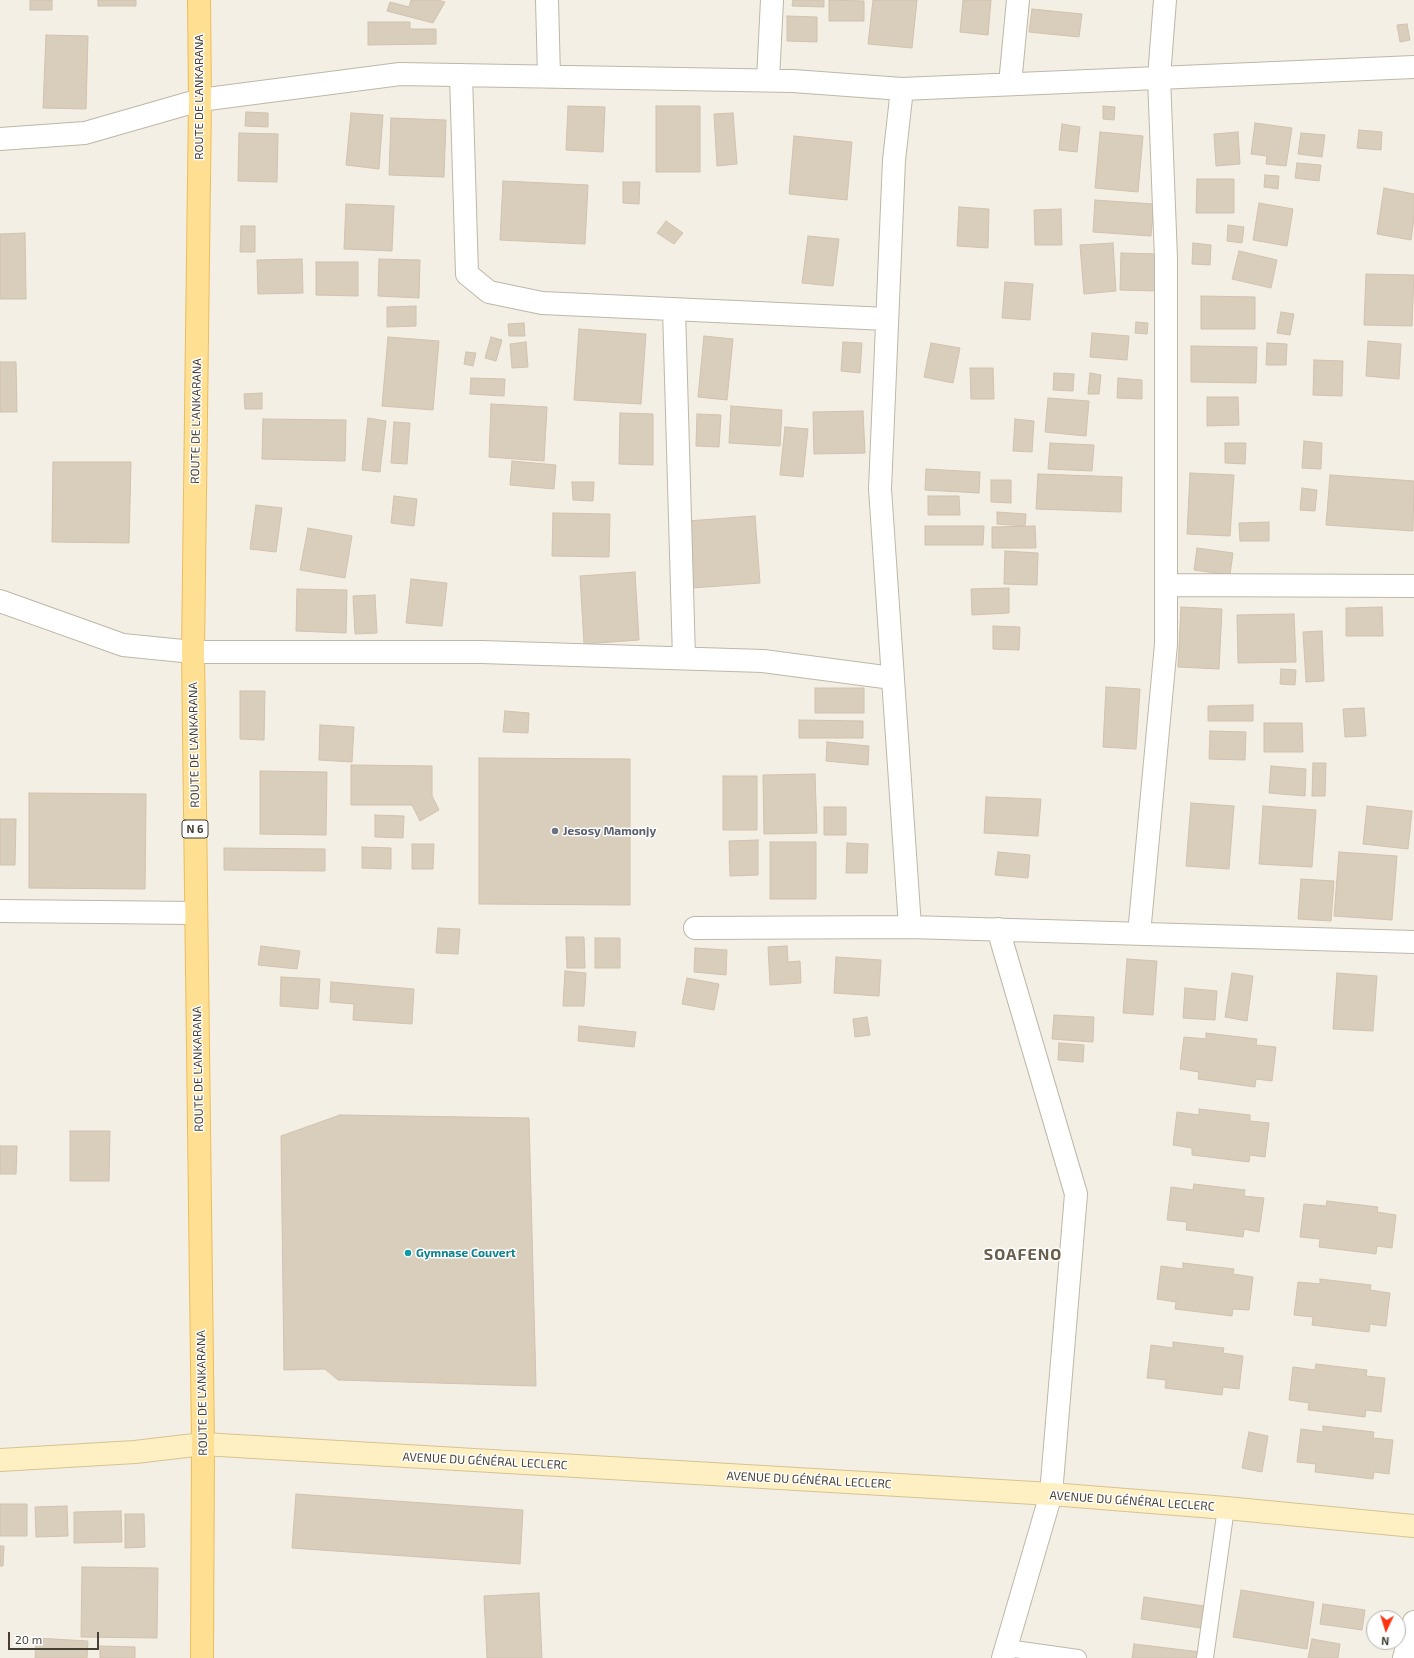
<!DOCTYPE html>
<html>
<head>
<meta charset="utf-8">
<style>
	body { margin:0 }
	#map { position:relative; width:1414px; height:1658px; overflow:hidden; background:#f3efe5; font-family:"Exo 2",sans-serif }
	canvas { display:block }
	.north { position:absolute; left:1366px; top:1610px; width:40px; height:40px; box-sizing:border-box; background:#fff; border:1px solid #b5b2ae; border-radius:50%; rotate:184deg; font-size:11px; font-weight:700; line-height:16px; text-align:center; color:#463f34 }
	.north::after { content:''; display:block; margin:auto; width:14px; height:18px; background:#ff3210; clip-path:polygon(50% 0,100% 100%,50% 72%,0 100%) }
	.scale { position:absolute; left:8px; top:1632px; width:91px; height:18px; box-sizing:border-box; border:2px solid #463f34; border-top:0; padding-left:5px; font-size:12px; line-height:14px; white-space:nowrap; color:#463f34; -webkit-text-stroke:3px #fff; paint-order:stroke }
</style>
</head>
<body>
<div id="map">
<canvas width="1414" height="1658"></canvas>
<div class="north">N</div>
<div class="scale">20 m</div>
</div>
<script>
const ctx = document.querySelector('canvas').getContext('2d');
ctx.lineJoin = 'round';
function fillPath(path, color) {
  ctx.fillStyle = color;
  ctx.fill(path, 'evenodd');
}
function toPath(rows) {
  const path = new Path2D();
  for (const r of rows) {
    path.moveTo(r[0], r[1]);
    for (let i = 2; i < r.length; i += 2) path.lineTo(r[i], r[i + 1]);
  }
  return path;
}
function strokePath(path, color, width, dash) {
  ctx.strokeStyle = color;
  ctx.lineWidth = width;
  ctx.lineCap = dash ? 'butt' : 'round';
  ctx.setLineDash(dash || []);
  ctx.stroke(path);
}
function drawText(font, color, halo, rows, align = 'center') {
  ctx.font = font + ' "Exo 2",sans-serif';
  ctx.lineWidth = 3;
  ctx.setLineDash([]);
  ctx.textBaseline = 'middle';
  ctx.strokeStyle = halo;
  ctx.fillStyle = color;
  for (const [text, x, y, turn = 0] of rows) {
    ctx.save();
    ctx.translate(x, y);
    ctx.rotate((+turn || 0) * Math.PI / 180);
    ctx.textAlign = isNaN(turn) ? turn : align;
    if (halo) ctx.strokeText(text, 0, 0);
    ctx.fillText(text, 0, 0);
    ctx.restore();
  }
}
const building = toPath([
	[30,0,52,0,52,10,30,10,30,0],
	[98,0,136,0,136,6,98,6,98,0],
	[411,0,438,0,445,2,433,23,387,11,390,2,409,7,411,0],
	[793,0,824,0,824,7,792,6,793,0],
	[829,0,864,1,864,21,829,21,829,0],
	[873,0,917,0,912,48,868,44,873,0],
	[963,0,991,0,988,35,960,32,963,0],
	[1032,9,1082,14,1079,37,1029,32,1032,9],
	[787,16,817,17,817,42,787,41,787,16],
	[368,22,410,22,410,29,436,29,436,44,368,45,368,22],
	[1407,24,1410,40,1400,42,1397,25,1407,24],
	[46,35,88,36,86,109,43,108,46,35],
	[568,106,605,107,603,152,566,150,568,106],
	[656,106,700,106,700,172,656,172,656,106],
	[1103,106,1115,107,1114,120,1103,119,1103,106],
	[246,112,268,113,268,127,245,126,246,112],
	[351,113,383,115,379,169,346,165,351,113],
	[733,113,737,164,717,166,714,114,733,113],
	[391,118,446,120,444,177,389,175,391,118],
	[1255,123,1292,128,1286,166,1266,164,1267,156,1251,154,1255,123],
	[1062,124,1080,127,1077,152,1059,150,1062,124],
	[1359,130,1382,132,1381,150,1357,148,1359,130],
	[1100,132,1143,136,1138,192,1095,188,1100,132],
	[1238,132,1240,164,1216,166,1214,134,1238,132],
	[239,133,278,134,277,182,238,181,239,133],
	[1301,133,1325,135,1322,157,1298,154,1301,133],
	[794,136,852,142,847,200,789,194,794,136],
	[1297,163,1321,165,1319,181,1295,178,1297,163],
	[1265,175,1279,176,1278,189,1264,187,1265,175],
	[1197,179,1234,179,1234,213,1196,213,1197,179],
	[503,181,588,185,585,244,500,240,503,181],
	[623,182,640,182,639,204,623,203,623,182],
	[1384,188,1414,194,1414,218,1411,240,1377,234,1384,188],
	[1095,200,1154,204,1151,236,1093,232,1095,200],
	[1259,203,1293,209,1287,246,1253,240,1259,203],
	[346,204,394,206,392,251,344,249,346,204],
	[959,207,989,209,988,248,957,246,959,207],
	[1061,209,1062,245,1035,245,1034,210,1061,209],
	[666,221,683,233,674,244,657,233,666,221],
	[1228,225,1244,227,1242,243,1227,241,1228,225],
	[241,226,255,226,255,252,240,252,241,226],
	[25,233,26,299,0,299,0,234,25,233],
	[808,236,839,239,833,286,802,283,808,236],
	[1113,243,1116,291,1084,294,1080,245,1113,243],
	[1193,243,1211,245,1210,265,1192,264,1193,243],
	[1239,251,1277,260,1271,288,1232,279,1239,251],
	[1121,253,1158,254,1157,291,1120,290,1121,253],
	[302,259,303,293,258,294,257,260,302,259],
	[379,259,420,260,419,298,378,296,379,259],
	[316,262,358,262,358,296,316,295,316,262],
	[1366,274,1414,275,1412,326,1364,325,1366,274],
	[1005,282,1033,284,1030,320,1002,318,1005,282],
	[1201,296,1255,297,1255,329,1201,329,1201,296],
	[416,306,416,326,387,327,387,307,416,306],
	[1281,312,1294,314,1290,335,1277,333,1281,312],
	[1136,322,1148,323,1147,334,1135,333,1136,322],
	[524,323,525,336,509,336,508,324,524,323],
	[579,329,646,334,641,404,574,400,579,329],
	[1092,333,1129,336,1127,360,1090,357,1092,333],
	[704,336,733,339,727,400,698,397,704,336],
	[388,337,439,341,433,410,382,406,388,337],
	[491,337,502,340,496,361,485,358,491,337],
	[1368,341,1401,344,1399,379,1366,376,1368,341],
	[526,342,528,367,512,368,510,344,526,342],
	[843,342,862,343,860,373,841,371,843,342],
	[931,343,960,348,953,383,924,377,931,343],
	[1267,343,1287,344,1286,365,1266,365,1267,343],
	[1191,346,1257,347,1256,383,1191,382,1191,346],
	[466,352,476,353,473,366,464,364,466,352],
	[1314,360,1343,361,1342,396,1313,395,1314,360],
	[0,362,16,362,17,412,0,412,0,362],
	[970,368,993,368,994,399,971,399,970,368],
	[1054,373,1074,374,1073,391,1053,390,1054,373],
	[1090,373,1101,375,1099,394,1088,394,1090,373],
	[471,378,505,379,504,396,470,394,471,378],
	[1118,378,1142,380,1142,399,1117,398,1118,378],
	[262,393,262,409,245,409,244,394,262,393],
	[1207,397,1238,397,1239,425,1207,426,1207,397],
	[1048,398,1089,401,1086,436,1045,432,1048,398],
	[491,404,547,407,544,461,489,457,491,404],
	[731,406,782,410,780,446,729,443,731,406],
	[863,411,865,453,814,454,813,412,863,411],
	[620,413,653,414,653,465,619,464,620,413],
	[697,414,721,415,719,447,696,446,697,414],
	[368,418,386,421,380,472,362,470,368,418],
	[263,419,346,420,345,461,262,459,263,419],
	[1015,419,1034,421,1032,452,1013,451,1015,419],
	[394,422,410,423,407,464,391,463,394,422],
	[785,427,808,429,803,477,780,475,785,427],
	[1304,441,1322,443,1321,469,1302,468,1304,441],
	[1050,443,1094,445,1092,471,1048,469,1050,443],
	[1225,443,1246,443,1245,464,1225,463,1225,443],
	[512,461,556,465,554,489,510,485,512,461],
	[53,462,131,462,129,543,52,542,53,462],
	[926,469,980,472,979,493,925,490,926,469],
	[1190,473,1234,475,1230,536,1187,534,1190,473],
	[1038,474,1122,477,1121,512,1036,509,1038,474],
	[1330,475,1414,481,1413,531,1326,525,1330,475],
	[991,480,1011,480,1011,503,991,502,991,480],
	[572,482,594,482,593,501,573,500,572,482],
	[1302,488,1317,490,1315,511,1300,510,1302,488],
	[394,496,417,499,414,526,391,523,394,496],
	[928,496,959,496,960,515,928,515,928,496],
	[256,505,282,508,276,552,250,549,256,505],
	[997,512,1026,514,1025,526,997,524,997,512],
	[553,513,610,514,609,557,552,556,553,513],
	[755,516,760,583,692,588,687,521,755,516],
	[1269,522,1269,541,1240,541,1239,523,1269,522],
	[925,526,984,526,983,545,925,545,925,526],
	[1035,526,1036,548,992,548,992,527,1035,526],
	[308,528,352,536,345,578,300,570,308,528],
	[1197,548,1233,553,1230,575,1194,570,1197,548],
	[1005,551,1038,553,1037,585,1004,584,1005,551],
	[635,572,639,640,584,644,580,576,635,572],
	[411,579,447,583,442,626,406,623,411,579],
	[1009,588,1009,613,972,615,971,589,1009,588],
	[297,589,347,590,346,633,296,631,297,589],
	[375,595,377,633,355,634,353,596,375,595],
	[1181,607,1222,609,1219,669,1178,667,1181,607],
	[1382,607,1383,636,1346,636,1346,608,1382,607],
	[1294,614,1296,662,1238,663,1237,615,1294,614],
	[993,626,1020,627,1019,650,993,649,993,626],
	[1322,631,1324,681,1306,682,1303,632,1322,631],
	[1281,669,1296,670,1295,685,1280,684,1281,669],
	[1106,687,1140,689,1136,749,1103,747,1106,687],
	[815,688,864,688,864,713,815,713,815,688],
	[240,691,265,691,264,740,240,739,240,691],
	[1253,705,1253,721,1208,721,1208,706,1253,705],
	[1364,708,1366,736,1345,737,1343,709,1364,708],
	[505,711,529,713,528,733,503,732,505,711],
	[799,720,863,721,863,738,799,738,799,720],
	[1264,723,1302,723,1303,752,1264,752,1264,723],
	[320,725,354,727,352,762,319,760,320,725],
	[1210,731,1246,732,1245,760,1209,759,1210,731],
	[827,742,869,746,868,765,826,761,827,742],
	[479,758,630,759,630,905,479,904,479,758],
	[1313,763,1326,763,1325,796,1312,796,1313,763],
	[351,765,432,766,432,796,439,810,420,821,412,805,351,805,351,765],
	[1271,766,1306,769,1305,796,1269,793,1271,766],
	[260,771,327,772,326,835,260,834,260,771],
	[815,774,817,833,764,834,763,775,815,774],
	[723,776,757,776,757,830,723,830,723,776],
	[29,793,146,794,145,889,29,888,29,793],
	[986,797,1041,799,1038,836,984,833,986,797],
	[1191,803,1234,806,1229,869,1186,866,1191,803],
	[1263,806,1316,810,1312,867,1259,864,1263,806],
	[1367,806,1412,811,1408,849,1363,844,1367,806],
	[824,807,846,807,846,835,824,835,824,807],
	[375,815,404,816,403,838,375,837,375,815],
	[0,819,16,819,15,865,0,865,0,819],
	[758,840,758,875,730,876,729,841,758,840],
	[770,842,816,842,816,899,770,899,770,842],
	[847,843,868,844,867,873,846,873,847,843],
	[412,844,434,844,433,869,412,869,412,844],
	[362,847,391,848,391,869,362,868,362,847],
	[224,848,325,849,325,871,224,870,224,848],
	[998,852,1030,855,1028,878,995,875,998,852],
	[1339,852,1397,856,1392,920,1334,916,1339,852],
	[1301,879,1334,881,1331,921,1298,919,1301,879],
	[438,928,460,929,458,954,436,953,438,928],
	[566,937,584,937,585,968,567,968,566,937],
	[595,938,620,938,620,968,595,968,595,938],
	[261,946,300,951,297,969,258,965,261,946],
	[787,946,788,962,800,961,801,983,770,985,768,947,787,946],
	[695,948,727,950,726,975,694,972,695,948],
	[836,957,881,960,879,996,834,993,836,957],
	[1127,959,1157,961,1153,1015,1123,1013,1127,959],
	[565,971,586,973,584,1006,563,1006,565,971],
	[1232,973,1253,976,1247,1021,1225,1017,1232,973],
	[1337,973,1377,976,1373,1031,1333,1029,1337,973],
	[281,977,320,979,318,1009,280,1006,281,977],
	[687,978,719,984,714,1010,682,1004,687,978],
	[331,982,414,989,412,1024,353,1020,354,1004,330,1002,331,982],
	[1185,988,1217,991,1215,1020,1183,1018,1185,988],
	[1054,1015,1094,1017,1093,1042,1052,1039,1054,1015],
	[867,1017,870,1035,855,1037,853,1019,867,1017],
	[579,1026,636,1032,634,1047,578,1041,579,1026],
	[1206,1033,1257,1039,1256,1045,1276,1047,1272,1081,1256,1079,1255,1087,1198,1079,1199,1072,1180,1069,1184,1037,1206,1039,1206,1033],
	[1059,1043,1084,1045,1083,1062,1058,1060,1059,1043],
	[1199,1109,1250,1115,1250,1121,1269,1123,1265,1157,1250,1155,1249,1162,1192,1155,1192,1148,1173,1145,1177,1112,1199,1115,1199,1109],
	[340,1115,529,1118,536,1386,338,1380,325,1369,284,1370,281,1136,340,1115],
	[70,1131,110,1131,109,1181,70,1181,70,1131],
	[0,1146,17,1146,16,1174,0,1174,0,1146],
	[1194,1184,1245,1190,1244,1196,1264,1198,1259,1232,1244,1229,1243,1237,1186,1230,1187,1222,1167,1220,1171,1187,1193,1190,1194,1184],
	[1327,1201,1378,1207,1377,1212,1396,1215,1392,1248,1377,1246,1376,1254,1319,1247,1320,1239,1300,1237,1304,1204,1326,1206,1327,1201],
	[1183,1263,1234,1269,1233,1274,1253,1277,1249,1310,1233,1309,1232,1316,1175,1309,1176,1302,1157,1299,1161,1266,1183,1269,1183,1263],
	[1320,1279,1371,1285,1370,1290,1390,1293,1386,1326,1370,1324,1369,1332,1312,1325,1313,1317,1294,1315,1298,1282,1320,1284,1320,1279],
	[1173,1342,1224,1348,1223,1353,1243,1356,1239,1389,1223,1387,1222,1395,1165,1388,1166,1380,1147,1378,1151,1345,1173,1348,1173,1342],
	[1316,1364,1367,1370,1366,1376,1385,1378,1381,1412,1366,1410,1365,1417,1308,1410,1309,1403,1289,1400,1293,1367,1315,1370,1316,1364],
	[1323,1426,1374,1432,1373,1438,1393,1440,1389,1474,1374,1472,1373,1479,1315,1472,1316,1464,1297,1462,1301,1429,1323,1432,1323,1426],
	[1249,1432,1268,1436,1262,1472,1242,1468,1249,1432],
	[296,1494,523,1510,520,1564,292,1548,296,1494],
	[0,1504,27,1504,27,1536,0,1536,0,1504],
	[67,1506,68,1536,36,1537,35,1507,67,1506],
	[121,1511,122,1542,74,1543,74,1512,121,1511],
	[125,1514,144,1514,145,1547,125,1548,125,1514],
	[0,1546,4,1546,3,1566,0,1566,0,1546],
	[82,1567,158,1568,157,1638,81,1637,82,1567],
	[1241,1590,1314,1602,1307,1649,1233,1637,1241,1590],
	[539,1593,542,1658,487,1658,484,1596,539,1593],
	[1144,1597,1217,1608,1214,1630,1141,1619,1144,1597],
	[1323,1604,1365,1610,1362,1630,1320,1624,1323,1604],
	[36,1638,88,1641,87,1658,35,1658,36,1638],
	[1312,1639,1340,1644,1338,1658,1308,1658,1312,1639],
	[1134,1644,1209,1653,1208,1658,1132,1658,1134,1644],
	[100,1646,135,1647,135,1658,100,1658,100,1646]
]);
const lane = toPath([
	[1007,1648,1078,1658],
	[1205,1658,1226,1508]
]);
const street = toPath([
	[547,0,549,76],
	[461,75,467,274,489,292,542,303,887,319],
	[768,80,772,0],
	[1010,84,1018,0],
	[902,89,894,160,880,489,910,927],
	[0,139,85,133,200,100,400,74,793,81,902,89,1414,67],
	[674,309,684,658],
	[1166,585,1414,586],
	[0,601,123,645,193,652,481,652,763,661,892,678],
	[0,911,196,913],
	[695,928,910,927,1414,942],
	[998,929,1076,1194,1051,1494,1003,1658],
	[1139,934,1166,644,1166,259,1159,77,1165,0],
	[1404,1658,1414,1622]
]);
const secondary = toPath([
	[0,1460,135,1452,203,1444,1051,1494,1226,1508,1414,1526]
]);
const primary = toPath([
	[199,0,200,100,193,652,203,1444,202,1658]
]);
const markers = [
	[555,831,4,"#6b7280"],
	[408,1253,4,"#0f9aa8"]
];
const shields = [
	[195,829,26]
];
const shieldNames = [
	["N 6",195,829]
];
const streetNames = [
	["ROUTE DE L'ANKARANA",199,97,-90],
	["ROUTE DE L'ANKARANA",196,421,-89],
	["ROUTE DE L'ANKARANA",194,745,-91],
	["ROUTE DE L'ANKARANA",198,1069,-91],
	["ROUTE DE L'ANKARANA",202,1393,-91],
	["AVENUE DU GÉNÉRAL LECLERC",485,1461,3],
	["AVENUE DU GÉNÉRAL LECLERC",809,1480,3],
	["AVENUE DU GÉNÉRAL LECLERC",1132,1501,4]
];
const worshipNames = [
	["Jesosy Mamonjy",563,831]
];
const cultureNames = [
	["Gymnase Couvert",416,1253]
];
const districtNames = [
	["SOAFENO",1023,1255]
];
fillPath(building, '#d9cdbc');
strokePath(building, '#d1c2ac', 1);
strokePath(lane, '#bfb7a7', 18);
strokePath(street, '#bfb7a7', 24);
strokePath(secondary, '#d6c391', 24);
strokePath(primary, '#ebbe5b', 24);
strokePath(lane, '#fff', 16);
strokePath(street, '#fff', 22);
strokePath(secondary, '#fff0c3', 22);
strokePath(primary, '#ffdf92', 22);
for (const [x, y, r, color] of markers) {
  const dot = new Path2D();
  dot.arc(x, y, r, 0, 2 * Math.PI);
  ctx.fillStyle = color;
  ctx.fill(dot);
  strokePath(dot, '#fff', 1.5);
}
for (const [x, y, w] of shields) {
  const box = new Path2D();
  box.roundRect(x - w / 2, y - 9, w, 18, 3);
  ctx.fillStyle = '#fff';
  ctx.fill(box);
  strokePath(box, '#463f34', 1);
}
drawText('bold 11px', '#463f34', null, shieldNames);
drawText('12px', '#463f34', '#fff', streetNames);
drawText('bold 12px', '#5b616d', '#fff', worshipNames, 'left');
drawText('bold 12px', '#0d838f', '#fff', cultureNames, 'left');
ctx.letterSpacing = '1px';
drawText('bold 16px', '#6a5d4a', '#fff', districtNames);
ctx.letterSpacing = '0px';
</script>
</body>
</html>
